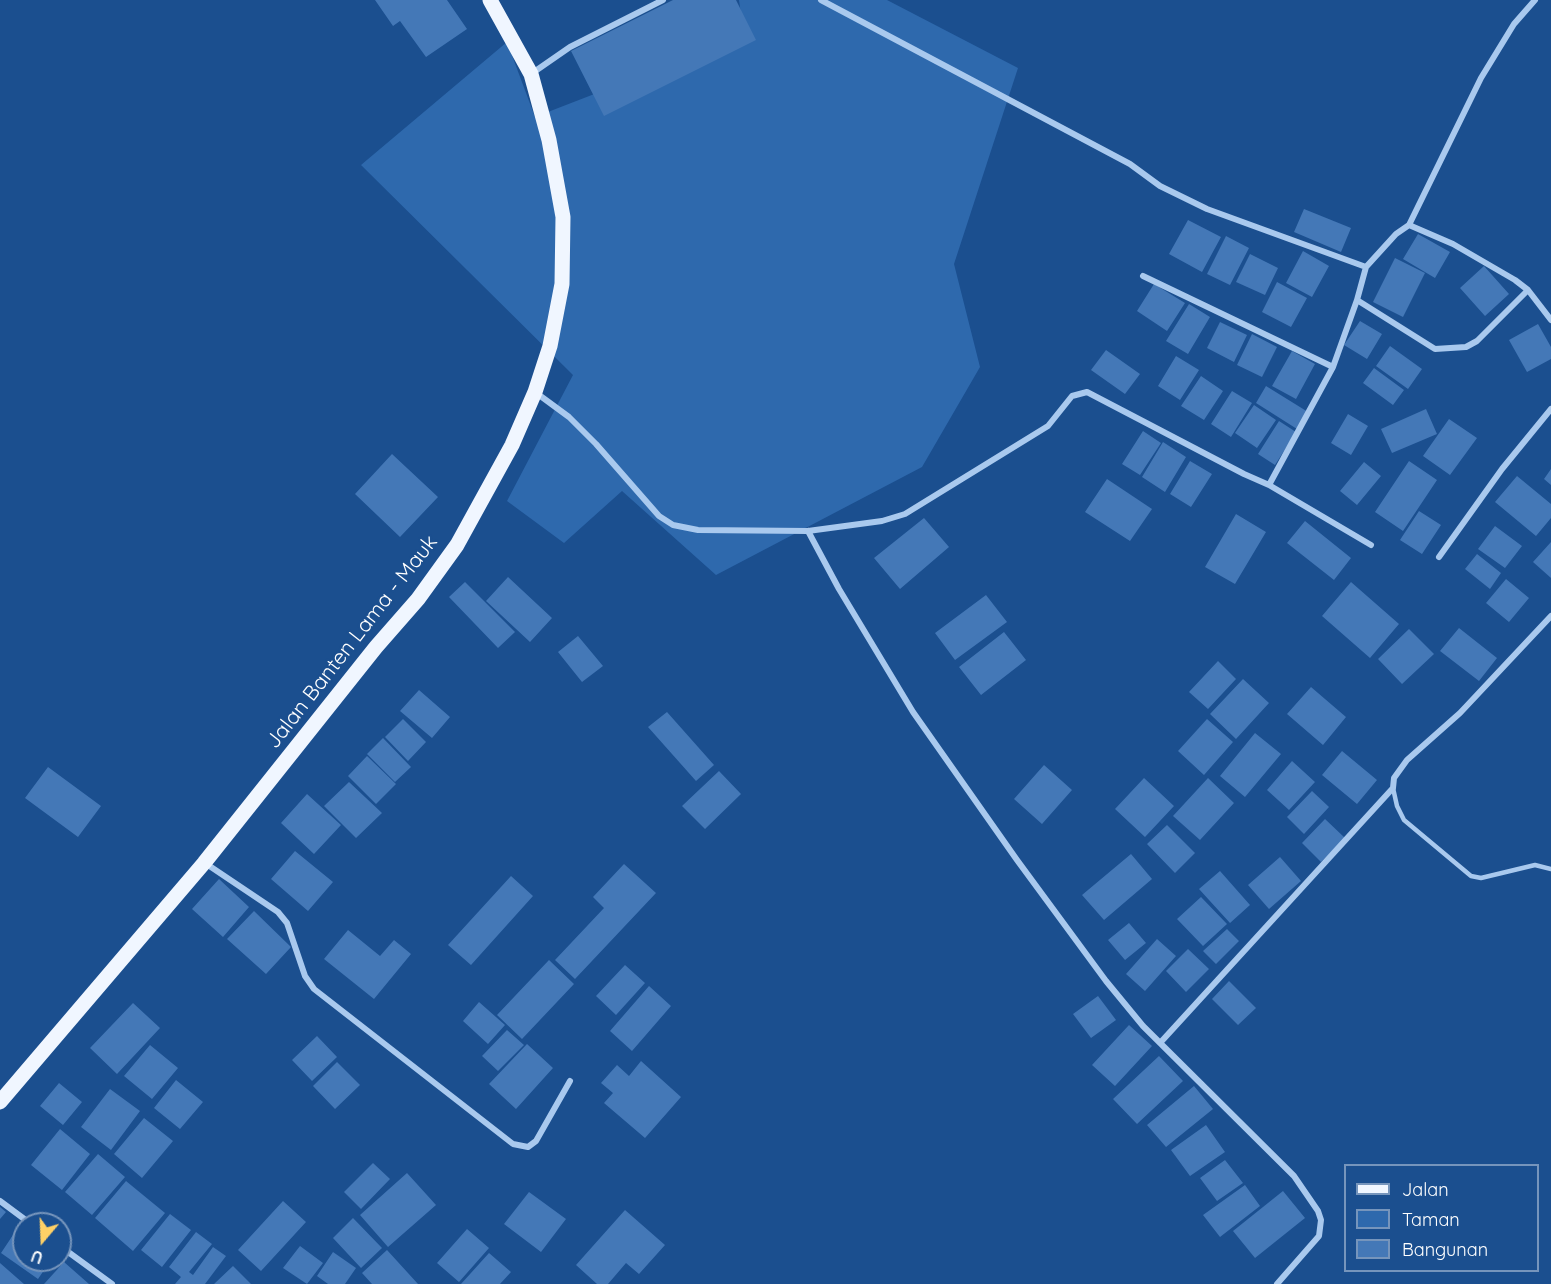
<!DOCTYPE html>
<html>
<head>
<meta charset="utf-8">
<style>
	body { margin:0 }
	#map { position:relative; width:1551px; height:1284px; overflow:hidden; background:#1b4f8f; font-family:Quicksand,sans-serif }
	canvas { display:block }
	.legend { position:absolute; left:1344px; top:1164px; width:195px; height:108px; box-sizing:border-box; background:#1b4f8f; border:2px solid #7695bc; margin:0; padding:8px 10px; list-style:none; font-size:18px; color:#fff }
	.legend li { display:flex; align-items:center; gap:12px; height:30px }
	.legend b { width:30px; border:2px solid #7695bc }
	.north { position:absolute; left:12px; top:1212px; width:60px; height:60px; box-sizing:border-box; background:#1b4f8f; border:2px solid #7695bc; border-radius:50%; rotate:199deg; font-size:16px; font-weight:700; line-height:24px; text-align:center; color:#fff }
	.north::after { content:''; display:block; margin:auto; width:21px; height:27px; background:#ffd166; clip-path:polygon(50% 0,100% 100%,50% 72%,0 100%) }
</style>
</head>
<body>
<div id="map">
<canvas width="1551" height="1284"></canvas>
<ul class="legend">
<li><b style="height:8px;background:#f0f6ff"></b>Jalan</li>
<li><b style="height:16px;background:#2e69ad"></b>Taman</li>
<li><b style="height:16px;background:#4478b7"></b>Bangunan</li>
</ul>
<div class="north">U</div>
</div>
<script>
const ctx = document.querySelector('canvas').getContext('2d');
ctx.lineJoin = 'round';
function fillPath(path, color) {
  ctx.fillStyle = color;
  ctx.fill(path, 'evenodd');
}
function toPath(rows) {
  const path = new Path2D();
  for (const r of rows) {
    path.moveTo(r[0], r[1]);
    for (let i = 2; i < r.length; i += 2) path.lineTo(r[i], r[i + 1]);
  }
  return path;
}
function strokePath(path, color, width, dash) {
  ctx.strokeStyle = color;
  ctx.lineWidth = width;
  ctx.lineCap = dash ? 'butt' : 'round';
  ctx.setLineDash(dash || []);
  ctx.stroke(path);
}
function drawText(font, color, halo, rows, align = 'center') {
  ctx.font = font + ' Quicksand,sans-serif';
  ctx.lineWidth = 4.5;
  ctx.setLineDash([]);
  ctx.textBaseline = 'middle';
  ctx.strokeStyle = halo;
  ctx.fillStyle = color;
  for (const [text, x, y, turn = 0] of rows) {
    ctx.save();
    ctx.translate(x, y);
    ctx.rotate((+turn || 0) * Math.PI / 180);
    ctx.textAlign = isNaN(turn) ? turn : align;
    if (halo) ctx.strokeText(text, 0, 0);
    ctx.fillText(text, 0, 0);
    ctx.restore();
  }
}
const green = toPath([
	[739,0,887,0,1018,68,954,264,980,367,922,467,716,575,622,491,564,543,507,501,573,375,361,165,507,42,535,117,744,36]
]);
const building = toPath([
	[375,0,447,0,467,29,426,57,400,21,393,26],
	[673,0,736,0,756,40,604,116,571,51],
	[1304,209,1351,228,1341,252,1294,232],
	[1188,220,1221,237,1202,272,1169,254],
	[1418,234,1450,252,1435,278,1403,259],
	[1226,236,1249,248,1230,285,1207,274],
	[1303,251,1329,266,1312,297,1286,283],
	[1250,254,1278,268,1265,295,1236,282],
	[1395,258,1425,273,1403,317,1373,302],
	[1484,266,1509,294,1485,316,1460,288],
	[1277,282,1307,298,1291,327,1262,312],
	[1154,284,1185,303,1167,331,1137,311],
	[1189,304,1210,317,1188,354,1166,341],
	[1360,321,1382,334,1367,359,1344,345],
	[1220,322,1247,335,1234,362,1207,348],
	[1538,324,1551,347,1551,359,1527,372,1509,340],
	[1252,334,1277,347,1262,377,1237,365],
	[1390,346,1422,369,1408,389,1376,366],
	[1106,350,1140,374,1125,394,1091,370],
	[1292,351,1315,364,1296,399,1272,386],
	[1176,356,1199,370,1180,400,1158,386],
	[1374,368,1404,390,1393,405,1363,383],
	[1201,376,1223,391,1204,420,1181,406],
	[1266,386,1308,412,1297,429,1256,403],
	[1232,391,1252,403,1231,437,1211,424],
	[1254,405,1276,420,1257,448,1235,433],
	[1426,409,1437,434,1392,453,1381,429],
	[1348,414,1368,426,1351,455,1331,443],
	[1449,419,1477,438,1450,475,1423,456],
	[1279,421,1296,432,1275,465,1258,454],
	[1143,431,1161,443,1140,475,1122,464],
	[1163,442,1186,457,1165,492,1142,477],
	[392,454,438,497,400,537,355,494],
	[1190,461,1212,474,1191,507,1170,494],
	[1409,461,1437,480,1403,531,1375,512],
	[1364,462,1381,476,1357,505,1340,491],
	[1551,469,1551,485,1544,479],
	[1517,476,1551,504,1551,518,1536,536,1495,502],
	[1107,479,1152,509,1130,541,1085,512],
	[1419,511,1441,525,1422,554,1400,540],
	[1236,514,1266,532,1235,584,1205,567],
	[924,518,949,547,900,589,874,558],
	[1305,521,1351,558,1334,580,1287,543],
	[1495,526,1522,546,1505,568,1478,549],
	[1551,542,1551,578,1533,562],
	[1477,554,1501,573,1490,589,1465,569],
	[508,577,552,618,530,642,486,601],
	[1506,579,1529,598,1509,622,1486,603],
	[465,582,515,632,498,648,449,597],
	[1351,582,1399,624,1370,658,1322,616],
	[986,595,1007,622,955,660,935,633],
	[1459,628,1497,658,1479,681,1440,651],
	[1409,629,1434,654,1402,684,1378,659],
	[1004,632,1026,660,981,695,959,667],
	[578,636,603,666,582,682,558,652],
	[1218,661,1236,679,1208,709,1189,692],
	[1243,679,1269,703,1236,739,1210,714],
	[1311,687,1346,717,1323,745,1287,714],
	[419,690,450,717,432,738,400,711],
	[667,712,714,765,696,781,648,727],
	[403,719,426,742,408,761,385,737],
	[1207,719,1233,742,1204,775,1178,751],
	[1255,733,1281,754,1245,797,1220,776],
	[383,738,411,767,395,782,367,754],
	[1342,751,1377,780,1357,804,1322,775],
	[367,756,396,784,376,804,348,776],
	[1292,761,1315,782,1289,810,1267,790],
	[1044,765,1072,790,1042,824,1014,799],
	[48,767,101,806,78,837,25,798],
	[719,771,741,794,705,829,682,806],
	[1144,778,1174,806,1145,837,1115,809],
	[1208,778,1234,803,1200,840,1173,816],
	[349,782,382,813,356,838,324,806],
	[1312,791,1329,807,1304,834,1287,817],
	[307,794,341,825,314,854,281,823],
	[1325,819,1345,838,1321,862,1302,843],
	[1167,825,1195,853,1175,873,1147,844],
	[295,851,333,882,308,911,271,879],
	[1131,854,1152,879,1104,920,1082,895],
	[1280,857,1301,881,1269,909,1248,885],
	[624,864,656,893,575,979,555,960,604,908,593,897],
	[1220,871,1250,905,1230,923,1199,889],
	[511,876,533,896,471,965,448,945],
	[219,879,249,907,223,937,192,909],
	[1201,897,1227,924,1203,946,1177,919],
	[254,911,291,947,266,974,227,939],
	[1129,923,1146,943,1125,960,1108,940],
	[1227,929,1239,941,1216,964,1203,951],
	[348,930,380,956,394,940,411,954,374,999,324,959],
	[1157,939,1176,956,1145,991,1126,974],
	[1188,949,1209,969,1186,992,1166,971],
	[549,960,574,984,522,1039,497,1015],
	[625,965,645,983,616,1015,596,996],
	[1229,981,1256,1008,1238,1025,1212,999],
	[649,986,671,1006,632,1051,610,1031],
	[1098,996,1116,1020,1091,1038,1073,1014],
	[479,1002,505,1025,488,1044,463,1021],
	[133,1003,160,1028,117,1074,90,1048],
	[1129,1025,1152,1046,1115,1086,1092,1065],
	[507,1030,524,1045,498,1071,482,1056],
	[317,1036,337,1057,312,1081,292,1060],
	[527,1044,553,1068,516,1109,489,1084],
	[150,1045,178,1068,152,1099,124,1076],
	[1159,1056,1183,1081,1137,1124,1113,1099],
	[641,1061,681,1097,645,1138,604,1103,613,1093,601,1083,617,1065,629,1076],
	[337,1062,360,1085,335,1109,313,1086],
	[176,1080,203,1102,180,1129,154,1108],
	[59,1083,82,1102,63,1125,40,1106],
	[1194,1086,1213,1109,1166,1147,1147,1125],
	[110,1089,140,1111,111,1150,81,1127],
	[144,1118,173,1141,142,1178,114,1154],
	[1206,1125,1225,1152,1190,1176,1171,1150],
	[60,1129,90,1154,62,1190,31,1165],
	[98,1154,125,1177,92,1215,65,1192],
	[1225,1160,1243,1183,1217,1201,1200,1178],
	[373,1163,390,1179,361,1209,344,1192],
	[407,1173,436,1205,388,1247,360,1215],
	[126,1181,165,1213,133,1251,95,1218],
	[1245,1185,1260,1206,1220,1237,1203,1215],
	[1283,1191,1305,1218,1255,1258,1233,1231],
	[529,1192,566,1219,541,1252,504,1224],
	[283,1201,306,1222,261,1271,238,1250],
	[0,1207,6,1212,0,1219],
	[625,1210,665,1245,639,1274,626,1263,608,1284,597,1284,576,1265],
	[170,1214,191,1230,162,1267,141,1250],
	[353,1218,382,1248,361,1268,333,1238],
	[17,1229,24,1233,24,1260,51,1260,38,1279,1,1253],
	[467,1229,489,1248,459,1282,437,1263],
	[196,1232,212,1244,189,1272,193,1275,213,1247,226,1256,205,1284,175,1284,181,1277,169,1267],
	[300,1246,323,1263,307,1284,283,1268],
	[387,1250,418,1284,372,1284,362,1273],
	[333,1252,356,1268,345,1284,328,1284,317,1276],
	[489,1253,511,1272,500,1284,461,1284],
	[64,1262,89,1284,44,1284],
	[0,1263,24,1284,0,1284],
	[233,1266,251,1284,214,1284]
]);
const lane = toPath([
	[1393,788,1397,806,1404,820,1471,876,1481,878,1535,865,1551,869]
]);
const street = toPath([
	[821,0,1130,164,1160,186,1207,209,1366,267,1357,300,1435,349,1466,347,1477,341,1528,290],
	[531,74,570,47,663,0],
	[1409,225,1453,244,1515,280,1528,290,1551,320],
	[1366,267,1396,234,1409,225,1481,78,1514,24,1535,0],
	[1143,276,1333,367],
	[1357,300,1333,367,1269,485,1371,545],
	[535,392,569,417,596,444,659,516,673,525,698,530,808,531,882,521,905,514,1048,426,1072,396,1087,392,1244,474,1269,485],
	[808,531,839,589,913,712,1017,860,1106,981,1143,1026,1294,1176,1318,1211,1321,1220,1319,1236,1277,1284],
	[1439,557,1502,469,1551,409],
	[205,863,278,912,287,923,305,976,314,989,513,1144,528,1147,536,1141,570,1081],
	[1160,1043,1393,788,1394,778,1407,760,1460,713,1551,616],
	[0,1201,31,1224],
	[60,1246,112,1284]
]);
const primary = toPath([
	[0,1102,204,863,376,647,418,599,457,545,512,445,535,392,550,346,562,284,563,217,549,140,531,74,490,0]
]);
const streetNames = [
	["Jalan Banten Lama - Mauk",352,642,-52]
];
fillPath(green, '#2e69ad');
fillPath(building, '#4478b7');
strokePath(lane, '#a9c9ee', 4.5);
strokePath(street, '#a9c9ee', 6);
strokePath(primary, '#f0f6ff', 15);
drawText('21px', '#fff', '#1b4f8f', streetNames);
</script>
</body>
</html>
